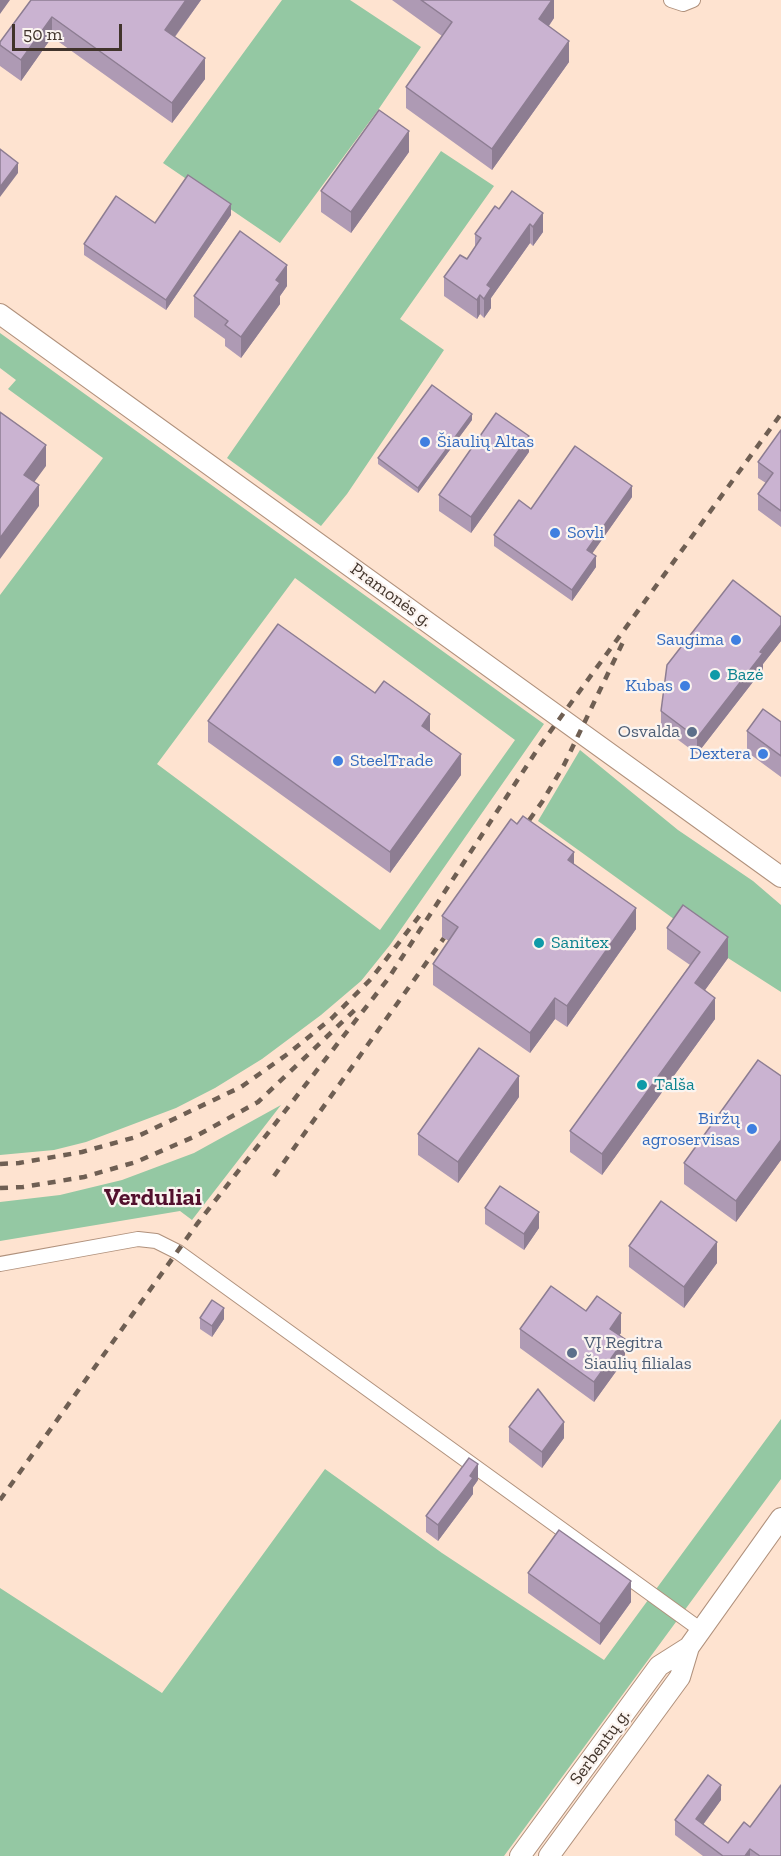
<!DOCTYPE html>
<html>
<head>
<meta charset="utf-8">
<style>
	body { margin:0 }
	#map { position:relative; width:781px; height:1856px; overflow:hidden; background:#fee3d0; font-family:"Zilla Slab",serif }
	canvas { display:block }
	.scale { position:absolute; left:12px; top:24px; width:110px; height:27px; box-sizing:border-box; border:3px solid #41342b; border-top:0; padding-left:8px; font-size:18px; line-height:21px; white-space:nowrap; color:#41342b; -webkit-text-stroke:4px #fbf4f0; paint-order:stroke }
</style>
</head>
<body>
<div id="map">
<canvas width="781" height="1856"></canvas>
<div class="scale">50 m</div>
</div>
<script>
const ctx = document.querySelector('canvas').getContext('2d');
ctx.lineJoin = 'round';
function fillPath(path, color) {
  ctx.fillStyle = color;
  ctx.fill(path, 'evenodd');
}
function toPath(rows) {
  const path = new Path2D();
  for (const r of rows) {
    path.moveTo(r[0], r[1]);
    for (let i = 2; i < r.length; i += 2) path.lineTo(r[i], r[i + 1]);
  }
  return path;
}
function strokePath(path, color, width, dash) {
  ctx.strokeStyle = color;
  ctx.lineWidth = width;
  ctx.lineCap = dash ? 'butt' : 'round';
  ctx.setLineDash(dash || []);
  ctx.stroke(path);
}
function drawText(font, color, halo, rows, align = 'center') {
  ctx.font = font + ' "Zilla Slab",serif';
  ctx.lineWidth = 4.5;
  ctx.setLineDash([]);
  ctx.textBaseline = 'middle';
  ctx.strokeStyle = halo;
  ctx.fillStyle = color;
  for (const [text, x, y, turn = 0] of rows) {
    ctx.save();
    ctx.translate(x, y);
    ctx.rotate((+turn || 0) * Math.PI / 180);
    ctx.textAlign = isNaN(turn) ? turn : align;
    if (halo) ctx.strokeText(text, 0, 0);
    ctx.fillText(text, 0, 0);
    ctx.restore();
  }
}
const green = toPath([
	[282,0,350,0,421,47,378,110,280,243,163,163],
	[441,151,494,186,400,319,444,350,347,494,321,526,227,458],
	[0,333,544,724,390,945,361,981,321,1015,262,1059,215,1088,176,1108,86,1142,54,1150,0,1155,0,595,103,458,8,389,16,380,0,368],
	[295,578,515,740,380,930,157,764],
	[580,750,678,830,753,881,781,905,781,992,728,958,538,821],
	[281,1105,192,1220,180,1211,0,1241,0,1202,60,1195,122,1180,194,1153],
	[781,1419,781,1479,504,1856,0,1856,0,1588,162,1693,325,1469,442,1553,604,1660]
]);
const minor = toPath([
	[671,0,683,4,693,0],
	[0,1264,138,1239,156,1241,178,1252,701,1630]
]);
const secondary = toPath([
	[0,314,781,877],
	[520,1856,659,1666,689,1647],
	[549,1856,680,1677,689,1647,781,1518]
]);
const rail = toPath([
	[520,833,542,802,564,765,624,640],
	[0,1164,19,1163,82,1152,136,1137,241,1087,289,1053,332,1018,371,979,424,910],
	[274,1176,444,938],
	[0,1188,23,1187,84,1177,136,1162,198,1135,258,1102,357,1008],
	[0,1500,197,1224,388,979,539,747,781,414]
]);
const wall = toPath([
	[31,0,201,0,175,37,205,79,172,123,52,37,21,81,0,66,0,42],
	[392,0,554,0,554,18,549,26,569,62,492,170,406,108,406,87,442,36],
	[409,152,351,233,321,212,321,191],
	[512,191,543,232,533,246,530,243,491,298,491,308,484,318,480,314,477,319,444,296,444,277,467,259,475,247,475,234,499,209],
	[231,215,166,310,84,255,84,244,155,223],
	[287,286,280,296,280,304,241,358,225,346,225,339,194,317,194,296],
	[472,420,418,493,378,464,378,458],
	[781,430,781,527,758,510,758,494,766,483,758,478,758,462],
	[529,452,471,533,439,511,439,495],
	[632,497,592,553,596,567,572,601,494,546,494,535],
	[781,617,781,641,763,664,763,669,697,754,661,727,661,711],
	[208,721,430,732,461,775,390,873,208,742],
	[781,722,781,777,747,752,747,731],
	[574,865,636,929,567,1027,555,1019,530,1053,433,985,433,964,449,941,442,937,442,916],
	[667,928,728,958,705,990,715,1019,602,1175,570,1152,570,1131,690,965,667,949],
	[781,1076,781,1160,736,1222,684,1184,684,1163],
	[519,1097,458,1183,418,1155,418,1134],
	[485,1208,539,1228,524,1250,485,1224],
	[629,1246,717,1263,684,1308,629,1267],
	[586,1311,621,1333,619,1335,625,1359,594,1402,520,1348,520,1329],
	[200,1318,224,1319,212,1337,200,1329],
	[509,1427,564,1438,542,1468,509,1442],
	[478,1480,473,1487,473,1494,438,1541,426,1532,426,1516],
	[528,1573,631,1602,600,1645,528,1593],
	[721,1800,703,1825,728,1843,781,1856,703,1856,675,1835,675,1820]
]);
const shadedWall = toPath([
	[0,0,10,0,0,14],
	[186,0,201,0,165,50,165,30],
	[552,0,554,0,554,18,539,40,539,19],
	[52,17,52,37,21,81,21,60],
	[569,41,569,62,492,170,492,149],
	[205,58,205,79,172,123,172,103],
	[409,131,409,152,351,233,351,212],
	[18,163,18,173,0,197,0,187],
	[231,204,231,215,166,310,166,300],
	[543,213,543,232,533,246,533,227],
	[530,224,530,243,491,298,491,308,484,318,484,299,487,285],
	[287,265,287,286,280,296,280,304,241,358,241,337,276,280],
	[480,295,480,314,477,319,477,300],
	[472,414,472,420,418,493,418,488],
	[529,436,529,452,471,533,471,517],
	[46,445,46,466,24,496,24,475],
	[39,485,39,506,0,559,0,538],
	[632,486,632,497,587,561,587,550],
	[596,556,596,567,572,601,572,590],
	[781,625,781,641,763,664,763,669,697,754,697,738],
	[430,714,430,735,422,726],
	[461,754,461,775,390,873,390,852],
	[574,852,574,873,568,860],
	[636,908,636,929,567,1027,567,1006],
	[728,937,728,958,695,1004,695,983],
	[555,998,555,1019,530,1053,530,1033],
	[715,998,715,1019,602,1175,602,1154],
	[519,1076,519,1097,458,1183,458,1162],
	[781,1140,781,1160,736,1222,736,1201],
	[539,1212,539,1228,524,1250,524,1234],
	[717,1242,717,1263,684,1308,684,1287],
	[224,1308,224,1319,212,1337,212,1326],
	[621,1313,621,1333,610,1348,610,1329],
	[625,1339,625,1359,594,1402,594,1382],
	[564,1422,564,1438,542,1468,542,1452],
	[478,1464,478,1480,473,1487,473,1494,438,1541,438,1525,470,1476],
	[631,1581,631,1602,600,1645,600,1624],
	[721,1785,721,1800,696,1834,696,1819],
	[750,1849,750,1856,745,1856]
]);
const building = toPath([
	[31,0,186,0,165,30,205,58,172,103,52,17,21,60,0,45,0,42,31,0],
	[421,0,552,0,539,19,569,41,492,149,406,87,452,22,421,0],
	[379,110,409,131,351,212,321,191,379,110],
	[0,149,18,163,0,187,0,149],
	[188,175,231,204,166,300,84,244,116,196,155,223,188,175],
	[512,191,543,213,533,227,530,224,487,285,491,288,484,299,480,295,477,300,444,277,460,255,467,259,481,238,475,234,495,206,499,209,512,191],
	[240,231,287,265,276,280,280,283,241,337,225,325,228,321,194,296,240,231],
	[432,385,472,414,418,488,378,458,432,385],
	[0,412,46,445,24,475,39,485,0,538,0,412],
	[496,413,529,436,471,517,439,495,496,413],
	[781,430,781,511,758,494,773,473,758,462,781,430],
	[575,446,632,486,587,550,596,556,572,590,494,535,519,500,531,509,575,446],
	[733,580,781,617,781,625,760,652,763,653,697,738,661,711,667,665,733,580],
	[278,624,375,693,384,681,430,714,422,726,461,754,390,852,208,721,278,624],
	[763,709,781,722,781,756,747,731,763,709],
	[523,816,574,852,568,860,636,908,567,1006,555,998,530,1033,433,964,458,927,442,916,511,819,517,824,523,816],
	[683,905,728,937,695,983,715,998,602,1154,570,1131,700,952,667,928,683,905],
	[479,1048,519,1076,458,1162,418,1134,479,1048],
	[758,1060,781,1076,781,1140,736,1201,684,1163,758,1060],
	[500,1186,539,1212,524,1234,485,1208,500,1186],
	[661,1201,717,1242,684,1287,629,1246,661,1201],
	[551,1286,586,1311,597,1296,621,1313,610,1329,625,1339,594,1382,520,1329,551,1286],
	[212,1300,224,1308,212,1326,200,1318,212,1300],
	[538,1389,564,1422,542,1452,509,1427,538,1389],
	[469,1458,478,1464,470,1476,473,1478,438,1525,426,1516,469,1458],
	[559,1530,631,1581,600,1624,528,1573,559,1530],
	[708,1775,721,1785,696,1819,728,1843,744,1822,750,1827,781,1785,781,1856,760,1856,750,1849,745,1856,723,1856,675,1820,708,1775]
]);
const markers = [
	[425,442,6,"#3f7fe0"],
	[555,533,6,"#3f7fe0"],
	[736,640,6,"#3f7fe0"],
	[715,675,6,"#0f9aa8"],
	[685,686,6,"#3f7fe0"],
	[692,732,6,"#5c6f8a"],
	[763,754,6,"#3f7fe0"],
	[338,761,6,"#3f7fe0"],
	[539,943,6,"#0f9aa8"],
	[642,1085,6,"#0f9aa8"],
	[752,1129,6,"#3f7fe0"],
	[572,1353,6,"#5c6f8a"]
];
const shopNames = [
	["Šiaulių Altas",437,442,"left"],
	["Sovli",567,533,"left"],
	["Saugima",724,640],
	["Kubas",673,686],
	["Dextera",751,754],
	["SteelTrade",350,761,"left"],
	["Biržų",740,1119],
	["agroservisas",740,1140]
];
const streetNames = [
	["Pramonės g.",391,595,36],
	["Serbentų g.",600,1747,-54]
];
const cultureNames = [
	["Bazė",727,675],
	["Sanitex",551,943],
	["Talša",654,1085]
];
const serviceNames = [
	["Osvalda",680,732],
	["VĮ Regitra",584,1343,"left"],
	["Šiaulių filialas",584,1364,"left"]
];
const districtNames = [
	["Verduliai",153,1198]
];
fillPath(green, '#94c8a3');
strokePath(minor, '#b0917c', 16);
strokePath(secondary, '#b0917c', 22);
strokePath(minor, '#fff', 14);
strokePath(secondary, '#fff', 20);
strokePath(rail, '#6f5f53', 4.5, [8, 8]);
fillPath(wall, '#ae9ab4');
fillPath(shadedWall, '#8d7d92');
fillPath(building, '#cab3d1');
strokePath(building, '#8d7d92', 1.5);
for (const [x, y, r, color] of markers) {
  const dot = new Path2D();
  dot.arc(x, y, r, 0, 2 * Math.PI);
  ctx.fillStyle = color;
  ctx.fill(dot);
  strokePath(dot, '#fbf4f0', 2);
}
drawText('18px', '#366cbe', '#fbf4f0', shopNames, 'right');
drawText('18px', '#41342b', '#fbf4f0', streetNames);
drawText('18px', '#0d838f', '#fbf4f0', cultureNames, 'left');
drawText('18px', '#4e5e75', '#fbf4f0', serviceNames, 'right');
drawText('bold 24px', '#52102d', '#fbf4f0', districtNames);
</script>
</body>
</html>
